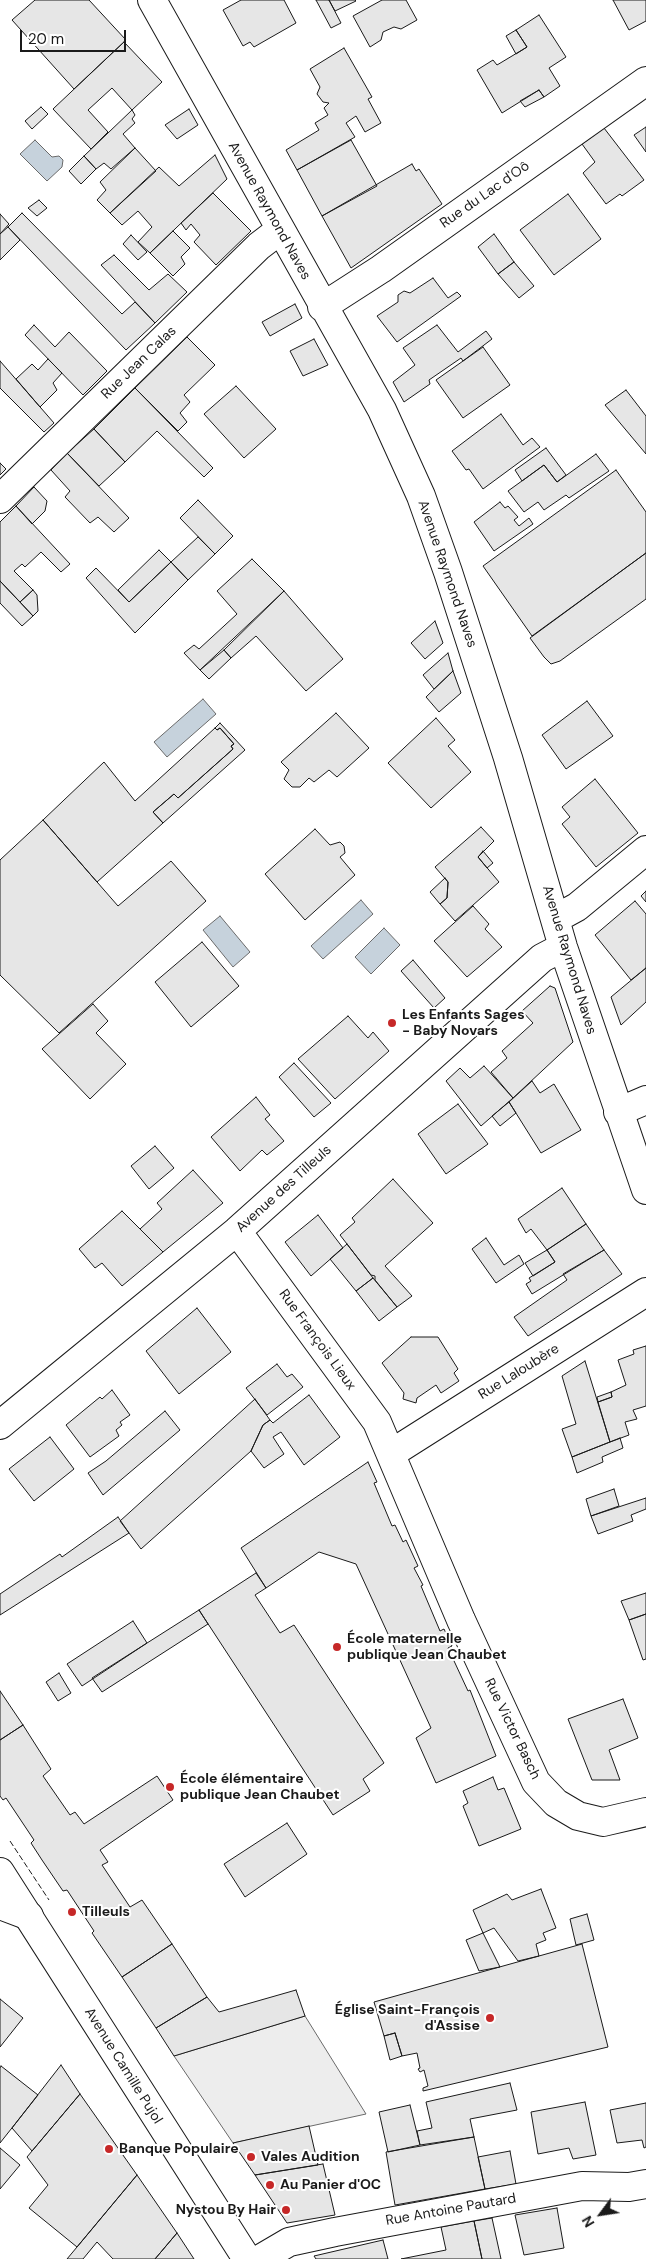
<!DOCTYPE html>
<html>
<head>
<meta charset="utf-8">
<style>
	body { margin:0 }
	#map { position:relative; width:646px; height:2259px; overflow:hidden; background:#fff; font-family:"DM Sans",sans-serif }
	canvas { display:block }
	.north { position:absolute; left:576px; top:2189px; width:50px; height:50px; -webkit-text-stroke:4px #fff; paint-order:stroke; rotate:239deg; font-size:14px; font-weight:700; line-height:20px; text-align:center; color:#1a1a1a }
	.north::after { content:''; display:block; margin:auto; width:18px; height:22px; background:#1a1a1a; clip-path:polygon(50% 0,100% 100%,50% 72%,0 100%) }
	.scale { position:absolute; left:20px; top:30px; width:106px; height:22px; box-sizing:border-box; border:2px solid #1a1a1a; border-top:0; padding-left:6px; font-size:15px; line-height:18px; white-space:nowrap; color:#1a1a1a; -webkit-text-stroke:4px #fff; paint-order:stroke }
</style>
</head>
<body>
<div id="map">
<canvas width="646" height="2259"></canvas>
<div class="north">N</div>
<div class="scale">20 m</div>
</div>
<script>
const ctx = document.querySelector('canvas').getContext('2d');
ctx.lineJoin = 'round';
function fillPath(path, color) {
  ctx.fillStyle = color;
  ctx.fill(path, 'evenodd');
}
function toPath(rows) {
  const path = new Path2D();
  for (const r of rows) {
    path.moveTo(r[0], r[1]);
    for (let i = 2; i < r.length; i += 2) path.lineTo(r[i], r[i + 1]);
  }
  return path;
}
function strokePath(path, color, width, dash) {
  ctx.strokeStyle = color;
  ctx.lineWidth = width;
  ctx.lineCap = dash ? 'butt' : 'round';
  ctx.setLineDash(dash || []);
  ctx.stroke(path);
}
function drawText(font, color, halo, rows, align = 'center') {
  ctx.font = font + ' "DM Sans",sans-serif';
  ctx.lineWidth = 4;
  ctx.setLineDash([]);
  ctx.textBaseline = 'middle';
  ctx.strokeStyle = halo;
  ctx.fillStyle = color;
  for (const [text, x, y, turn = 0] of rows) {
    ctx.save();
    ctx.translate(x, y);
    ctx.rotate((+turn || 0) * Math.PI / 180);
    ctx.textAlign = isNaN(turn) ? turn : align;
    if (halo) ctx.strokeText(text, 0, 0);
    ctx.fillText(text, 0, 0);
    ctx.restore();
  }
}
const parking = toPath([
	[305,2016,366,2114,233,2143,174,2056,305,2016]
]);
const water = toPath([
	[35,140,52,157,59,156,63,160,62,167,47,181,20,154,35,140],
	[203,699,216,714,167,757,154,742,203,699],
	[361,900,373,914,323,959,311,946,361,900],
	[220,916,250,952,233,967,203,930,220,916],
	[384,928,400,945,371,974,355,957,384,928]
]);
const building = toPath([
	[35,0,89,0,126,40,74,89,12,20,35,0],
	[241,0,284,0,296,23,254,47,250,42,243,46,223,10,241,0],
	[316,0,329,0,341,23,331,28,316,0],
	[329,0,355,0,356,1,335,11,329,0],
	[382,0,406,0,417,20,401,29,394,27,383,32,381,40,370,47,353,16,382,0],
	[613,0,646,0,646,21,629,30,613,0],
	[539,15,566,57,549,68,560,86,544,97,539,90,502,113,477,70,493,60,497,65,527,47,516,30,539,15],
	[516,30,527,47,516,54,506,36,516,30],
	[124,42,162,82,132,110,112,88,88,110,108,132,91,149,53,109,124,42],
	[344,48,372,97,368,99,381,123,365,132,356,116,346,123,355,137,297,170,286,150,319,130,315,123,328,115,324,108,329,103,323,102,317,94,320,87,310,69,344,48],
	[539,90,544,97,525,107,520,101,539,90],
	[41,107,48,114,32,129,25,121,41,107],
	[189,109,198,125,177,139,165,125,189,109],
	[132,110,135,115,132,119,135,123,123,134,135,148,111,169,104,163,96,169,84,156,132,110],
	[646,127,646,152,634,135,646,127],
	[604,128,644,180,622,196,620,194,606,204,583,173,595,162,582,144,604,128],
	[351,140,377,186,322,216,297,170,351,140],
	[135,148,156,171,110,213,97,200,106,190,100,182,135,148],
	[215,155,227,179,150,253,138,242,152,227,138,211,122,225,110,213,159,167,179,186,215,155],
	[84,156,96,169,81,184,69,171,84,156],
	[412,164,416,171,419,169,442,204,351,268,322,216,412,164],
	[213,193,251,231,216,265,194,242,200,235,191,224,186,230,181,223,213,193],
	[568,194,601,239,554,275,520,230,568,194],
	[39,200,47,208,37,216,28,208,39,200],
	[22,213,122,314,135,302,155,323,126,350,8,227,22,213],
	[0,214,9,224,0,234,0,214],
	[8,227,20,240,0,260,0,234,8,227],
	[173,231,190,248,181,257,185,264,173,276,150,253,173,231],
	[494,234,514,262,498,274,478,247,494,234],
	[131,235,147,252,138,260,123,244,131,235],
	[114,255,149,290,168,274,187,292,155,323,101,265,114,255],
	[514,262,534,286,519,298,498,274,514,262],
	[433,278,448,298,457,292,461,296,397,342,377,316,398,302,398,295,404,291,410,293,433,278],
	[295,304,302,318,270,336,262,322,295,304],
	[34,325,55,347,69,332,107,371,83,395,25,335,34,325],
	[437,325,458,352,486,331,492,339,463,361,461,358,429,380,430,384,404,402,393,382,415,365,403,348,437,325],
	[187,337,215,365,184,395,190,402,180,413,187,422,178,431,135,388,187,337],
	[314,339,328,365,303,376,290,351,314,339],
	[483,347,510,385,463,418,436,380,483,347],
	[48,359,62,373,53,383,57,390,40,407,16,379,32,364,38,370,48,359],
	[0,361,54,423,44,432,0,388,0,361],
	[236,386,276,429,244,458,204,414,236,386],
	[135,388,213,468,204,477,157,431,125,462,94,429,135,388],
	[626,390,646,416,646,454,605,405,626,390],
	[501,414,523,445,532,438,540,447,483,489,469,469,466,470,452,451,501,414],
	[94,429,125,462,99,486,67,453,94,429],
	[546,448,566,475,557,482,544,465,522,481,515,470,546,448],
	[67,453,129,518,114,532,98,517,90,523,65,497,70,491,51,470,67,453],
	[596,454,609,471,569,498,566,495,544,510,538,502,524,512,508,491,544,465,557,482,596,454],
	[0,463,6,469,0,475,0,463],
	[616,470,646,512,646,553,532,636,483,566,616,470],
	[34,487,47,501,45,511,32,524,16,506,34,487],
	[198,500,233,536,215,554,180,518,198,500],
	[500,502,505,508,508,506,518,517,514,520,519,526,529,518,533,524,494,551,474,522,500,502],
	[16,506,70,564,61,572,41,552,25,567,22,564,14,571,33,590,20,602,0,581,0,522,16,506],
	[198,537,215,554,188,580,171,562,198,537],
	[159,550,171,562,129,602,118,590,159,550],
	[646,553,646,599,560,661,551,664,544,657,530,638,646,553],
	[252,559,284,591,200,670,184,653,194,645,199,649,237,614,217,591,252,559],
	[171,562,188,580,135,633,86,578,96,568,129,602,171,562],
	[0,581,33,616,22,626,0,603,0,581],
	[33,590,37,595,38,611,33,616,20,602,33,590],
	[284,591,343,659,306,691,256,636,231,658,224,650,284,591],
	[435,621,443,643,425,659,411,643,435,621],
	[224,650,231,658,209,679,200,670,224,650],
	[448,653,453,671,434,689,423,675,448,653],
	[453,671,461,693,439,712,426,697,453,671],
	[587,701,613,736,566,769,542,735,587,701],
	[336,713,369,748,337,777,329,770,314,782,309,778,300,787,292,787,284,779,289,770,281,762,336,713],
	[436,718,455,740,448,746,471,772,431,808,388,763,436,718],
	[220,723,245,750,163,823,153,812,174,794,178,798,233,749,231,746,234,744,220,728,217,730,215,728,220,723],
	[215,728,217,730,220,728,234,744,231,746,233,749,178,798,174,794,153,812,163,823,97,882,43,820,104,762,135,801,215,728],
	[595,779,638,833,596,867,562,824,570,817,562,807,595,779],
	[43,820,118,906,171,861,206,901,59,1033,0,975,0,860,43,820],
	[481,827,494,841,478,857,499,882,455,921,440,904,447,898,448,882,435,867,481,827],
	[315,829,330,845,340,842,344,846,345,853,340,857,355,875,305,920,265,874,315,829],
	[483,851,493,863,487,868,478,857,483,851],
	[445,878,448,882,447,898,440,904,430,892,445,878],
	[646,891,646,902,641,896,646,891],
	[635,901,646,914,646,968,631,980,595,935,635,901],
	[473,906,489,924,485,929,502,947,467,977,434,941,473,906],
	[202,942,239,986,191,1027,155,982,202,942],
	[413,960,445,998,434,1008,401,971,413,960],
	[646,968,646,1002,621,1025,611,997,646,968],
	[550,986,555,988,573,1042,513,1098,491,1072,507,1058,502,1051,533,1023,522,1011,550,986],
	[93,1004,108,1021,96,1033,126,1064,90,1099,42,1049,93,1004],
	[348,1016,368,1038,373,1032,389,1051,335,1099,298,1059,348,1016],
	[294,1063,331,1103,314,1117,279,1077,294,1063],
	[484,1066,513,1098,481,1126,446,1081,460,1068,470,1078,484,1066],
	[532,1081,540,1093,554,1084,581,1130,541,1153,509,1102,532,1081],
	[256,1097,270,1115,265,1119,284,1141,267,1155,262,1150,240,1171,211,1137,256,1097],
	[509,1102,516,1113,500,1126,492,1116,509,1102],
	[458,1104,488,1144,446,1174,418,1134,458,1104],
	[155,1146,174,1168,149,1189,131,1166,155,1146],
	[193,1170,223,1203,163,1252,140,1229,162,1209,157,1203,193,1170],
	[393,1179,433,1223,385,1266,412,1296,397,1307,375,1280,375,1276,371,1275,340,1235,355,1222,352,1218,393,1179],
	[562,1188,586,1224,547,1250,531,1229,526,1233,518,1219,562,1188],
	[122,1211,163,1252,122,1286,102,1263,95,1268,79,1249,122,1211],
	[318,1215,343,1248,311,1276,285,1242,318,1215],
	[586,1224,604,1250,532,1294,526,1284,531,1281,529,1278,555,1262,547,1250,586,1224],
	[486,1238,504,1265,519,1255,524,1264,496,1283,472,1249,486,1238],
	[347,1244,373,1278,356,1291,330,1259,347,1244],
	[547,1250,555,1262,533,1276,525,1263,547,1250],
	[604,1250,622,1274,528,1336,514,1317,567,1280,563,1274,604,1250],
	[373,1278,397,1307,379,1321,356,1291,373,1278],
	[197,1308,231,1352,179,1394,146,1351,197,1308],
	[411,1337,438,1337,458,1369,454,1373,459,1381,441,1393,436,1385,417,1398,416,1403,403,1399,404,1393,382,1363,411,1337],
	[646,1346,646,1406,633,1410,637,1419,625,1422,629,1435,610,1442,598,1402,612,1397,611,1392,626,1385,618,1360,634,1354,633,1350,646,1346],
	[585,1361,610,1442,572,1457,562,1429,576,1424,562,1376,585,1361],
	[277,1364,287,1377,292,1374,303,1387,267,1415,246,1388,277,1364],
	[112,1390,130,1415,120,1422,122,1425,116,1430,119,1436,90,1457,66,1425,100,1397,102,1399,112,1390],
	[611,1392,612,1397,598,1402,597,1397,611,1392],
	[309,1395,340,1437,304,1465,281,1432,273,1437,284,1454,264,1468,251,1451,263,1425,270,1420,273,1423,309,1395],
	[255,1399,270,1420,263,1425,251,1451,141,1549,120,1521,255,1399],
	[165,1411,180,1430,103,1495,88,1473,106,1461,165,1411],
	[50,1437,74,1469,34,1501,9,1469,50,1437],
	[620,1438,623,1448,602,1457,603,1462,577,1473,572,1457,620,1438],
	[368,1462,377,1482,374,1483,392,1526,395,1525,403,1542,406,1540,418,1566,414,1568,423,1585,421,1586,440,1631,444,1629,452,1646,448,1648,468,1691,470,1690,496,1756,436,1783,416,1738,431,1728,356,1564,319,1552,266,1588,241,1548,368,1462],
	[614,1489,619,1506,591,1516,586,1499,614,1489],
	[646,1498,646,1509,631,1515,633,1521,598,1534,591,1516,646,1498],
	[118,1517,129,1533,0,1615,0,1594,60,1554,62,1557,118,1517],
	[256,1573,266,1588,255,1595,280,1633,294,1625,384,1763,363,1779,370,1791,333,1815,199,1610,256,1573],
	[646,1593,646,1614,629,1620,621,1601,646,1593],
	[199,1610,208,1624,102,1692,92,1678,199,1610],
	[646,1614,646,1659,643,1660,629,1620,646,1614],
	[133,1621,147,1643,82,1686,67,1664,133,1621],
	[59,1673,71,1693,58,1701,46,1682,59,1673],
	[0,1691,23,1725,0,1740,0,1691],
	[623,1699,638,1738,609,1750,620,1780,592,1780,568,1719,623,1699],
	[23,1725,51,1769,43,1776,70,1815,75,1812,84,1824,157,1776,173,1800,100,1850,108,1862,102,1865,130,1907,142,1900,172,1944,122,1977,92,1933,94,1931,67,1890,63,1891,42,1860,31,1843,34,1840,6,1798,3,1800,0,1796,0,1740,23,1725],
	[493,1777,498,1790,504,1788,521,1829,479,1846,463,1806,468,1803,463,1791,493,1777],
	[287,1823,307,1854,245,1897,224,1864,287,1823],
	[541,1889,556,1928,543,1933,546,1940,536,1944,539,1956,518,1961,494,1928,483,1933,473,1910,507,1894,512,1900,541,1889],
	[587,1914,594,1940,576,1945,570,1919,587,1914],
	[483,1933,500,1967,479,1971,466,1940,483,1933],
	[172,1944,207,1997,156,2028,122,1977,172,1944],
	[582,1944,608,2047,423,2091,423,2088,428,2086,424,2070,420,2072,418,2069,420,2068,417,2053,402,2056,395,2033,384,2036,374,2002,582,1944],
	[296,1990,305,2016,174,2056,156,2028,207,1997,219,2012,296,1990],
	[0,1999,23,2018,0,2047,0,1999],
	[395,2033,402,2056,390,2060,384,2036,395,2033],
	[61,2065,80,2094,32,2151,12,2128,61,2065],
	[1,2066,38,2095,0,2143,0,2068,1,2066],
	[510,2083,517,2110,470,2119,474,2137,420,2145,417,2131,432,2128,426,2102,510,2083],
	[80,2094,137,2175,77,2247,29,2208,48,2185,27,2157,80,2094],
	[585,2102,596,2155,573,2159,569,2148,538,2154,531,2112,585,2102],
	[646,2103,646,2147,644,2148,642,2140,617,2143,610,2110,646,2103],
	[410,2105,420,2145,388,2152,379,2112,410,2105],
	[309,2126,318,2165,255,2175,233,2143,309,2126],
	[474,2137,485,2189,395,2205,386,2152,474,2137],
	[0,2148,20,2165,0,2189,0,2148],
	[510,2151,516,2184,485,2189,478,2157,510,2151],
	[323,2164,335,2215,287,2223,255,2175,323,2164],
	[137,2175,177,2233,155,2259,113,2259,97,2242,83,2259,67,2259,137,2175],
	[557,2208,564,2248,524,2255,515,2215,557,2208],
	[492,2218,501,2259,482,2259,474,2221,492,2218],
	[474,2221,482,2259,401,2259,446,2250,441,2227,474,2221],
	[177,2233,194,2259,155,2259,177,2233],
	[383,2240,388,2259,316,2259,314,2256,383,2240]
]);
const street = toPath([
	[152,0,382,410,421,496,448,572,508,758,563,947,646,1190],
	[322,307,381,269,646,81],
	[0,499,259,246,280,230],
	[555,919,577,907,646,850],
	[618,1112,646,1100],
	[237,1231,377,1422,461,1620,536,1782,556,1803,578,1816,603,1822,646,1812],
	[0,1425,237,1231,542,958,563,947],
	[392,1453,646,1292],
	[260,2259,289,2242,335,2232,582,2186,629,2187,646,2184]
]);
const secondary = toPath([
	[0,1905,29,1916]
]);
const primary = toPath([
	[0,1872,247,2259]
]);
const fence = toPath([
	[10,1841,49,1900]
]);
const markers = [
	[392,1023,5,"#c62828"],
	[337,1647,5,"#c62828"],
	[170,1787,5,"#c62828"],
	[72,1912,5,"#c62828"],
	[490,2018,5,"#c62828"],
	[109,2149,5,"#c62828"],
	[251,2157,5,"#c62828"],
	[270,2185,5,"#c62828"],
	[286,2210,5,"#c62828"]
];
const streetNames = [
	["Rue du Lac d'Oô",485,195,-35],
	["Avenue Raymond Naves",269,211,61],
	["Rue Jean Calas",139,363,-44],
	["Avenue Raymond Naves",447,574,71],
	["Avenue Raymond Naves",569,960,73],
	["Avenue des Tilleuls",284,1189,-42],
	["Rue François Lieux",317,1340,54],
	["Rue Laloubère",519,1372,-32],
	["Rue Victor Basch",512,1729,64],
	["Avenue Camille Pujol",123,2066,58],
	["Rue Antoine Pautard",451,2210,-10]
];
const poiNames = [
	["Les Enfants Sages",402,1015],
	["- Baby Novars",402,1031],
	["École maternelle",347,1639],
	["publique Jean Chaubet",347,1655],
	["École élémentaire",180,1779],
	["publique Jean Chaubet",180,1795],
	["Tilleuls",82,1912],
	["Église Saint-François",480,2010,"right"],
	["d'Assise",480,2026,"right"],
	["Banque Populaire",119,2149],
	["Vales Audition",261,2157],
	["Au Panier d'OC",280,2185],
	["Nystou By Hair",276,2210,"right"]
];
fillPath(parking, '#ededed');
strokePath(parking, '#6a6a6a', 1);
fillPath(water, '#c6d2dc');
strokePath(water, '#6a6a6a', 1);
fillPath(building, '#e6e6e6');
strokePath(building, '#1a1a1a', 1);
strokePath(street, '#1a1a1a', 30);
strokePath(secondary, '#1a1a1a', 30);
strokePath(primary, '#1a1a1a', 30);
strokePath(street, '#fff', 28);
strokePath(secondary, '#fff', 28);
strokePath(primary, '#fff', 28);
strokePath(fence, '#1a1a1a', 1, [6, 2.5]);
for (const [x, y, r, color] of markers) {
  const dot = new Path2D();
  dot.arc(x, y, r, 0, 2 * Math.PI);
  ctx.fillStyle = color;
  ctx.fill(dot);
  strokePath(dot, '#fff', 2);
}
drawText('14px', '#1a1a1a', '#fff', streetNames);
drawText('bold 14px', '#1a1a1a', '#fff', poiNames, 'left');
</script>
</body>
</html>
